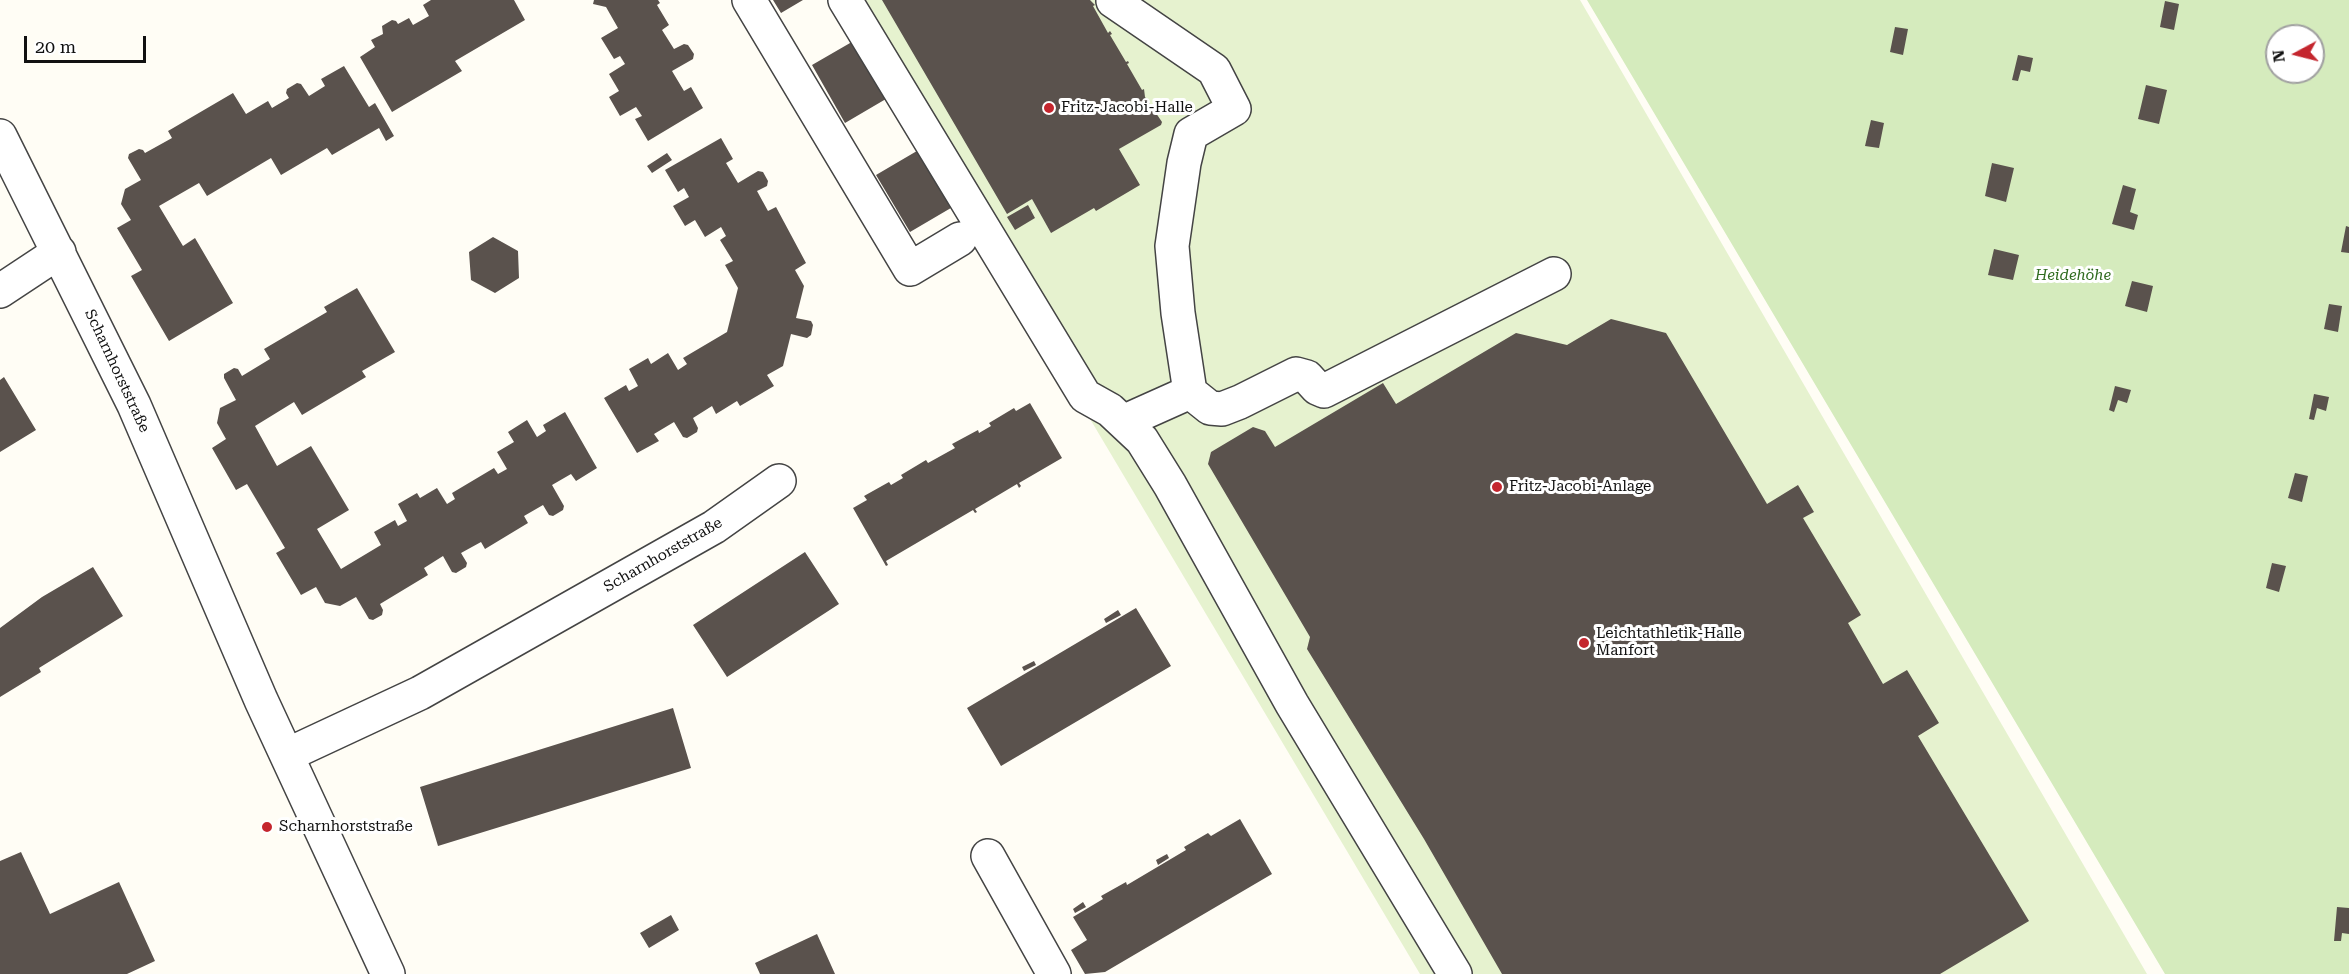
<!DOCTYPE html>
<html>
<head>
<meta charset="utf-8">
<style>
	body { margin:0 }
	#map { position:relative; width:2349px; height:974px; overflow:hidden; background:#fffdf5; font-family:"Roboto Serif",serif }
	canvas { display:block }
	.north { position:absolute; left:2265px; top:24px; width:60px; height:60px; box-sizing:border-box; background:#fff; border:2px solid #a0a0a0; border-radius:50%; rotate:263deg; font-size:16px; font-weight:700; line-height:24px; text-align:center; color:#111 }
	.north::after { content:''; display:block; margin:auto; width:21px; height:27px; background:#c4262e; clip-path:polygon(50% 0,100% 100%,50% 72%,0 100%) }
	.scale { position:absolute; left:24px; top:36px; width:122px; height:27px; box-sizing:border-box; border:3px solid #111; border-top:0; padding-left:8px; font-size:18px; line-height:21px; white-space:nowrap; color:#111; -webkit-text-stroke:4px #fff; paint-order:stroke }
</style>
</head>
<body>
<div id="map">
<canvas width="2349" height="974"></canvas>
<div class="north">N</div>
<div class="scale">20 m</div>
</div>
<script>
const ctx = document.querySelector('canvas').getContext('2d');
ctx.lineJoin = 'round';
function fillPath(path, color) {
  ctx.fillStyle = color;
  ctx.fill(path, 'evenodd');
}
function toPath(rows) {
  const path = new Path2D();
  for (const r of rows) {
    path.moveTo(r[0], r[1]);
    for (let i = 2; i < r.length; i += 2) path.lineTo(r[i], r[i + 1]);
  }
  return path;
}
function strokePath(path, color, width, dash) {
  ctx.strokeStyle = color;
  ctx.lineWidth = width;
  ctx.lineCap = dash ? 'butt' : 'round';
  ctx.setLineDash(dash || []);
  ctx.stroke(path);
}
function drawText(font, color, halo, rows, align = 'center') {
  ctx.font = font + ' "Roboto Serif",serif';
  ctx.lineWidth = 6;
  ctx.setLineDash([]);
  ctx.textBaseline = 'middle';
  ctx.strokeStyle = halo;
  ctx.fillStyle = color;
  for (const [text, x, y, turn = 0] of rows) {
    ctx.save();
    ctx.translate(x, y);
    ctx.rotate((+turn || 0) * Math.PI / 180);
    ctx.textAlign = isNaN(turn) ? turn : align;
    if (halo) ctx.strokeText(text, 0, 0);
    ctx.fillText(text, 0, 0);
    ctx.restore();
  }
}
const green = toPath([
	[1587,0,2349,0,2349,974,2165,974],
	[2277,36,2313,36,2313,72,2277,72]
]);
const pitch = toPath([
	[841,0,1580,0,2147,974,1420,974]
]);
const building = toPath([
	[431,0,514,0,525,20,455,61,462,71,392,112,360,57,375,47,371,40,383,34,382,26,392,20,396,21,398,24,409,18,413,25,429,16,423,5],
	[594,0,658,0,660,3,657,5,669,25,662,30,674,49,684,44,688,45,694,54,693,59,672,71,684,91,691,87,703,108,648,141,635,119,642,116,636,107,620,116,609,97,619,91,609,74,625,64,620,56,614,59,601,38,618,28,606,7,593,4],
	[773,0,803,0,781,13],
	[882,0,1090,0,1095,5,1093,6,1108,33,1110,31,1112,34,1110,35,1126,62,1128,61,1129,63,1127,64,1142,90,1144,89,1145,97,1162,122,1161,125,1119,149,1140,185,1096,211,1094,208,1051,233,1032,199,1007,214],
	[2165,1,2179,4,2174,30,2160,27],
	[1895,27,1908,29,1903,55,1890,52],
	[857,39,891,96,845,123,812,65],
	[2018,55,2033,58,2030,72,2021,70,2018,81,2012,80],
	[344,66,369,107,375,103,394,136,386,141,379,128,332,155,327,148,281,175,271,158,207,196,199,183,159,206,183,246,195,238,233,303,169,341,131,276,142,270,117,228,131,220,121,204,125,189,141,180,128,158,129,154,139,149,143,150,145,153,172,138,168,131,233,93,246,114,268,101,272,108,289,98,286,93,287,89,297,83,301,84,309,96,325,86,321,79],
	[2146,85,2167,90,2159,124,2138,119],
	[1871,120,1884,123,1879,148,1865,146],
	[721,138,733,159,726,163,738,183,758,171,763,172,768,181,767,186,757,191,768,211,776,207,806,263,795,270,804,286,796,318,811,321,813,325,811,335,807,338,791,334,783,366,767,375,774,386,740,406,737,401,716,414,712,406,693,418,698,428,697,432,687,438,683,437,674,422,654,434,659,441,637,453,604,398,626,385,629,391,638,386,629,369,648,358,651,364,668,353,678,370,687,364,683,358,727,332,738,288,725,265,733,261,720,240,726,236,721,227,705,237,695,220,685,226,673,206,689,197,684,188,678,192,665,170],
	[922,148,956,205,910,232,876,175],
	[667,153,672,160,652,173,647,166],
	[1992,163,2014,168,2006,202,1985,196],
	[2123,185,2136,189,2130,212,2138,215,2134,230,2112,224],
	[1028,205,1035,218,1015,230,1007,217],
	[2346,226,2349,227,2349,253,2341,252],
	[493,237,518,251,519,278,495,293,471,280,469,252],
	[1994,249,2019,255,2013,280,1988,275],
	[2132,281,2153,286,2147,312,2125,306],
	[357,288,395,352,362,371,366,377,302,415,294,402,255,426,277,466,311,446,349,510,317,529,341,569,381,545,374,532,395,520,398,526,407,521,398,504,417,493,420,498,437,488,447,504,455,499,452,493,494,468,498,474,507,469,497,452,514,442,508,432,527,420,537,437,546,431,543,425,565,412,597,468,576,481,571,474,552,485,564,506,563,510,553,516,549,515,543,505,524,516,528,523,485,549,481,542,461,553,467,563,466,567,456,573,452,572,443,556,424,568,428,575,380,604,383,610,382,615,373,620,369,619,356,597,340,606,325,603,316,587,301,595,276,553,285,548,247,484,236,490,212,448,226,439,217,423,220,408,236,400,224,378,224,374,234,368,238,369,242,376,270,359,264,349,327,312,324,307],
	[2329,304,2342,306,2338,332,2324,329],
	[1611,319,1666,333,1767,504,1798,485,1814,512,1803,518,1861,615,1848,623,1883,684,1907,670,1939,723,1918,736,2029,921,1940,974,1502,974,1424,839,1307,649,1310,637,1208,464,1211,452,1253,427,1265,431,1275,447,1383,383,1396,404,1516,333,1567,345],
	[4,377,36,430,0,452,0,380],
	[2115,386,2131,390,2127,403,2118,400,2114,412,2109,410],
	[2314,394,2329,397,2326,411,2317,408,2314,420,2309,419],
	[1030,403,1062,458,1019,483,1021,486,1019,488,1017,484,975,509,977,512,975,513,973,510,886,561,888,565,886,566,853,508,867,500,864,496,889,482,891,485,903,478,901,475,926,460,928,463,955,448,952,444,978,430,979,433,991,426,989,423,1014,408,1016,411],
	[2295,473,2308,476,2302,502,2288,498],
	[805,552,839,604,727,677,693,625],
	[2272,563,2286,566,2279,592,2266,588],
	[93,567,123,616,39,668,41,672,0,697,0,628,42,597],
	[1136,608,1171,666,1001,766,967,708],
	[1118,610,1121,615,1106,623,1104,619],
	[1034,661,1036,665,1024,671,1022,667],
	[673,708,691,768,438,846,420,787],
	[1240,819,1272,874,1105,972,1085,974,1071,950,1087,940,1073,917,1103,899,1101,896,1126,882,1127,885,1186,850,1184,847,1208,833,1211,836],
	[21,852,50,914,119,882,155,961,127,974,0,974,0,861],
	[1167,854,1169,858,1158,865,1156,860],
	[1083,902,1086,907,1075,913,1073,909],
	[2337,907,2349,908,2349,934,2342,933,2341,941,2334,941],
	[671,915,679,930,649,948,640,933],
	[817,934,835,974,760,974,755,963]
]);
const minor = toPath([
	[749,0,910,269,960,239],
	[845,0,1085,396,1110,410,1142,440,1170,485,1292,704,1455,974],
	[1113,1,1214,70,1234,109,1191,134,1184,163,1172,246,1178,313,1190,392,1123,422],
	[0,136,134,405,261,700,388,974],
	[0,291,59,252],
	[1190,392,1210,408,1222,409,1240,402,1296,374,1307,377,1317,388,1324,391,1554,274],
	[287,755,420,693,714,527,779,481],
	[988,856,1054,974]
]);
const markers = [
	[1049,108,6,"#c4262e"],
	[1497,487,6,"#c4262e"],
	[1584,643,6,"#c4262e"],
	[267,827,6,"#c4262e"]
];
const poiNames = [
	["Fritz-Jacobi-Halle",1061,108],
	["Fritz-Jacobi-Anlage",1509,487],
	["Leichtathletik-Halle",1596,634],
	["Manfort",1596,651],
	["Scharnhorststraße",279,827]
];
const parkNames = [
	["Heidehöhe",2073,276]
];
const streetNames = [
	["Scharnhorststraße",117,371,65],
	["Scharnhorststraße",663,555,-30]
];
fillPath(green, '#d5ebbd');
fillPath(pitch, '#e6f2cf');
fillPath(building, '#5a524d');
strokePath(minor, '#444', 36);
strokePath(minor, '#fff', 33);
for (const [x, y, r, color] of markers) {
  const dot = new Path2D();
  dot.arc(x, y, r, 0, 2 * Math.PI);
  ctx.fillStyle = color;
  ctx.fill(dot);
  strokePath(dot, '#fff', 2);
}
drawText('15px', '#111', '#fff', poiNames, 'left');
drawText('italic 15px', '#2f6b1f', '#fff', parkNames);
drawText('15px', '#111', '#fff', streetNames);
</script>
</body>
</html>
